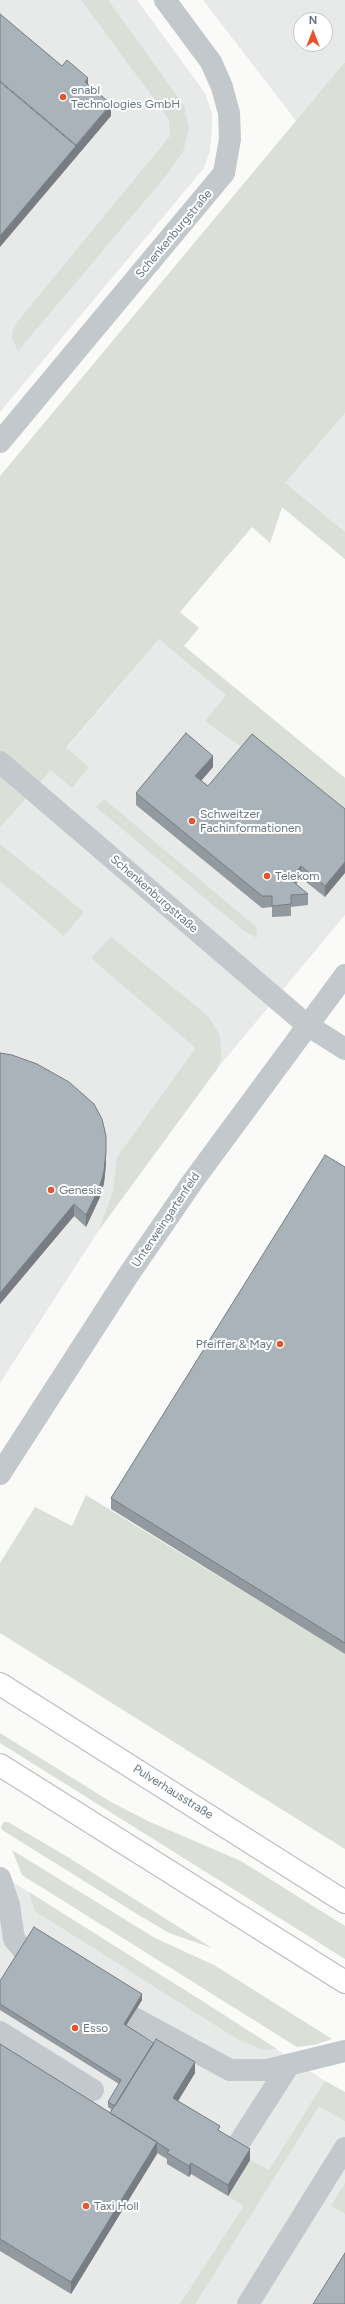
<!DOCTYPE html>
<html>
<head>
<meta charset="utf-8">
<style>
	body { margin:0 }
	#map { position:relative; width:345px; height:2304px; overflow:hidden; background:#fafaf8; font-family:Figtree,sans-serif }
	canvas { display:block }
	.north { position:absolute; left:293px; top:12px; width:40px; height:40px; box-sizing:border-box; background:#fff; border:1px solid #c1c8cd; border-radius:50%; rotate:0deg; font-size:11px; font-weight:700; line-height:16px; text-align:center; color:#657683 }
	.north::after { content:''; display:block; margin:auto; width:14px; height:18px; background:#e4572e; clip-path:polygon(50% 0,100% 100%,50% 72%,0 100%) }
</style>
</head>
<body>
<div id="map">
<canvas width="345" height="2304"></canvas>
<div class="north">N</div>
</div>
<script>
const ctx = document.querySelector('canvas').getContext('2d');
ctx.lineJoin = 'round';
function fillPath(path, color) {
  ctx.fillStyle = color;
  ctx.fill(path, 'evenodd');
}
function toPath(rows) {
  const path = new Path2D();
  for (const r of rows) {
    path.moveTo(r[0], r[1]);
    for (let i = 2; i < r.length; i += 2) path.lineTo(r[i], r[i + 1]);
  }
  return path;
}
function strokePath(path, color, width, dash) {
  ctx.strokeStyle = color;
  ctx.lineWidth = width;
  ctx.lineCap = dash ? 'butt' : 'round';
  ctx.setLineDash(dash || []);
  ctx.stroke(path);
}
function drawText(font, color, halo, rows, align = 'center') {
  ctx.font = font + ' Figtree,sans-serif';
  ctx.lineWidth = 4;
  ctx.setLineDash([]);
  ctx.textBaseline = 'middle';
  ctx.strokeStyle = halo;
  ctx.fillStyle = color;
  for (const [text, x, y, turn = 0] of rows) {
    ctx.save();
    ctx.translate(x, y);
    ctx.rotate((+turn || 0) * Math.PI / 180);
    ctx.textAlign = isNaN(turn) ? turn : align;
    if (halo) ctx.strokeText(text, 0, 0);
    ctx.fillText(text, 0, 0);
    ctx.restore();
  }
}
const built = toPath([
	[0,0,137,0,205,93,212,113,212,130,210,151,204,168,0,412],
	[203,0,345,0,345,62,297,122],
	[301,20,325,20,325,44,301,44],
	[345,413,345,559,282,507,270,543,285,483],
	[159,639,345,778,345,915,217,1069,99,1230,0,1383,0,828,51,770,72,787,89,767,66,749],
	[0,1874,210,2006,325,2081,345,2092,345,2304,0,2304]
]);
const green = toPath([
	[81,0,108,0,184,106,189,128,183,152,164,178,18,351,12,338,13,330,18,321,170,136,169,119],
	[345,62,345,413,285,483,345,532,345,559,282,507,270,543,252,527,180,612,199,628,184,646,345,778,345,820,205,721,226,695,159,639,66,748,89,767,72,788,51,770,0,828,0,476],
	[104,799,256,927,257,938,244,931,96,807],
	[0,844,84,912,64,936,0,881],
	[111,937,208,1016,219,1034,221,1049,221,1059,217,1069,99,1230,113,1192,117,1157,196,1048,91,958],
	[86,1495,345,1654,345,1849,0,1633,0,1563,35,1507,72,1526],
	[0,1733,111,1802,148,1821,241,1861,345,1926,345,1959,0,1743],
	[4,1822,8,1822,66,1856,212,1948,169,1933,137,1914,2,1830,1,1827],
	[12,1850,155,1938,214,1965,332,2039,314,2045,297,2047,22,1875],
	[29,1892,210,2006,277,2049,264,2050,237,2039,35,1911],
	[325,2081,345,2092,345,2121,319,2106,195,2304,180,2304,244,2206,228,2196,250,2160,269,2170],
	[345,2183,345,2214,331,2206]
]);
const minor = toPath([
	[0,442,224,173,230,139,229,113,222,87,211,62,165,0],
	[0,762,307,1025,345,1049],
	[0,1474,129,1274,193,1181,345,975],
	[0,1878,9,1905,14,1939,23,1950],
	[132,2017,230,2070,267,2070,345,2051],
	[0,2032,93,2090],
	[234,2151,289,2065],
	[248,2304,345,2148]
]);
const major = toPath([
	[0,1684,345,1902],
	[0,1765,345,1982]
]);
const wall = toPath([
	[213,767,201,781,208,786,345,809,325,897,301,878,296,884,308,894,308,905,291,907,291,916,272,917,272,907,262,908,136,805,136,793],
	[0,1053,106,1164,104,1183,100,1197,86,1227,74,1216,0,1304],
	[345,1167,345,1654,111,1509,111,1498],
	[0,1981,142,2000,126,2025,195,2073,178,2101,220,2131,250,2160,228,2196,191,2174,189,2177,167,2164,167,2159,157,2153,71,2294,0,2251,0,2044,110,2113,112,2110,108,2107,108,2102,119,2084,0,2010]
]);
const shadedWall = toPath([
	[88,78,88,90,85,82],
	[111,104,111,116,0,247,0,236],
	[213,756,213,767,195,788,195,776],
	[345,862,345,873,325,897,325,886],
	[301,866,301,878,290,891,290,879],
	[106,1152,106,1164,104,1183,100,1197,86,1227,86,1215],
	[74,1204,74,1216,0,1304,0,1293],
	[142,1994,142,2000,124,2029,124,2024],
	[195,2062,195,2073,173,2109,173,2098],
	[157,2142,157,2154,71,2294,71,2282],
	[250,2149,250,2160,228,2196,228,2185],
	[191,2163,191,2174,189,2177,189,2166]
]);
const building = toPath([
	[0,14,62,66,67,60,88,78,85,82,111,104,76,145,0,81,0,14],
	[0,82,76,146,0,236,0,82],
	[186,733,213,756,195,776,208,786,252,734,345,809,345,862,325,886,301,866,290,879,308,894,291,895,291,904,272,906,272,896,262,896,136,793,186,733],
	[0,1053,12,1055,37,1064,69,1082,94,1104,102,1119,106,1136,106,1152,104,1171,100,1186,86,1215,74,1204,0,1293,0,1053],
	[325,1155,345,1167,345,1643,111,1498,325,1155],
	[34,1927,142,1994,124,2024,154,2043,115,2106,108,2102,121,2080,0,2004,0,1981,34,1927],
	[156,2039,195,2062,173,2098,220,2126,218,2130,250,2149,228,2185,191,2163,189,2166,167,2153,169,2150,110,2113,156,2039],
	[0,2044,157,2142,71,2282,0,2239,0,2044],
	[345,2253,345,2304,313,2304,345,2253]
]);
const markers = [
	[63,97,4,"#e4572e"],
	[192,821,4,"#e4572e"],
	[267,876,4,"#e4572e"],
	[51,1190,4,"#e4572e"],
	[280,1344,4,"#e4572e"],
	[75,2028,4,"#e4572e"],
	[86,2206,4,"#e4572e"]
];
const poiNames = [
	["enabl",71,90],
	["Technologies GmbH",71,104],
	["Schweitzer",200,814],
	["Fachinformationen",200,828],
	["Telekom",275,876],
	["Genesis",59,1190],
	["Pfeiffer & May",272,1344,"right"],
	["Esso",83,2028],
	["Taxi Holl",94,2206]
];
const streetNames = [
	["Schenkenburgstraße",174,234,-50],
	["Schenkenburgstraße",154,894,41],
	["Unterweingartenfeld",166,1220,-56],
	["Pulverhausstraße",173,1792,32]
];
fillPath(built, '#e8e9e9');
fillPath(green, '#dadfd7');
strokePath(major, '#b5babe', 24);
strokePath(minor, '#c3c8cc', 22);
strokePath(major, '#fff', 22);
fillPath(wall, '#929a9f');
fillPath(shadedWall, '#777d82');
fillPath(building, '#aab3b9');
strokePath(building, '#777d82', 1);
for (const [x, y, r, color] of markers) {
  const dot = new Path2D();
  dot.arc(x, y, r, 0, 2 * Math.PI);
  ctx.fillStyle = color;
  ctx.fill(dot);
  strokePath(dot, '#fff', 1.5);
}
drawText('12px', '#657683', '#fff', poiNames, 'left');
drawText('12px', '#657683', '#fff', streetNames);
</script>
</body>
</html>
